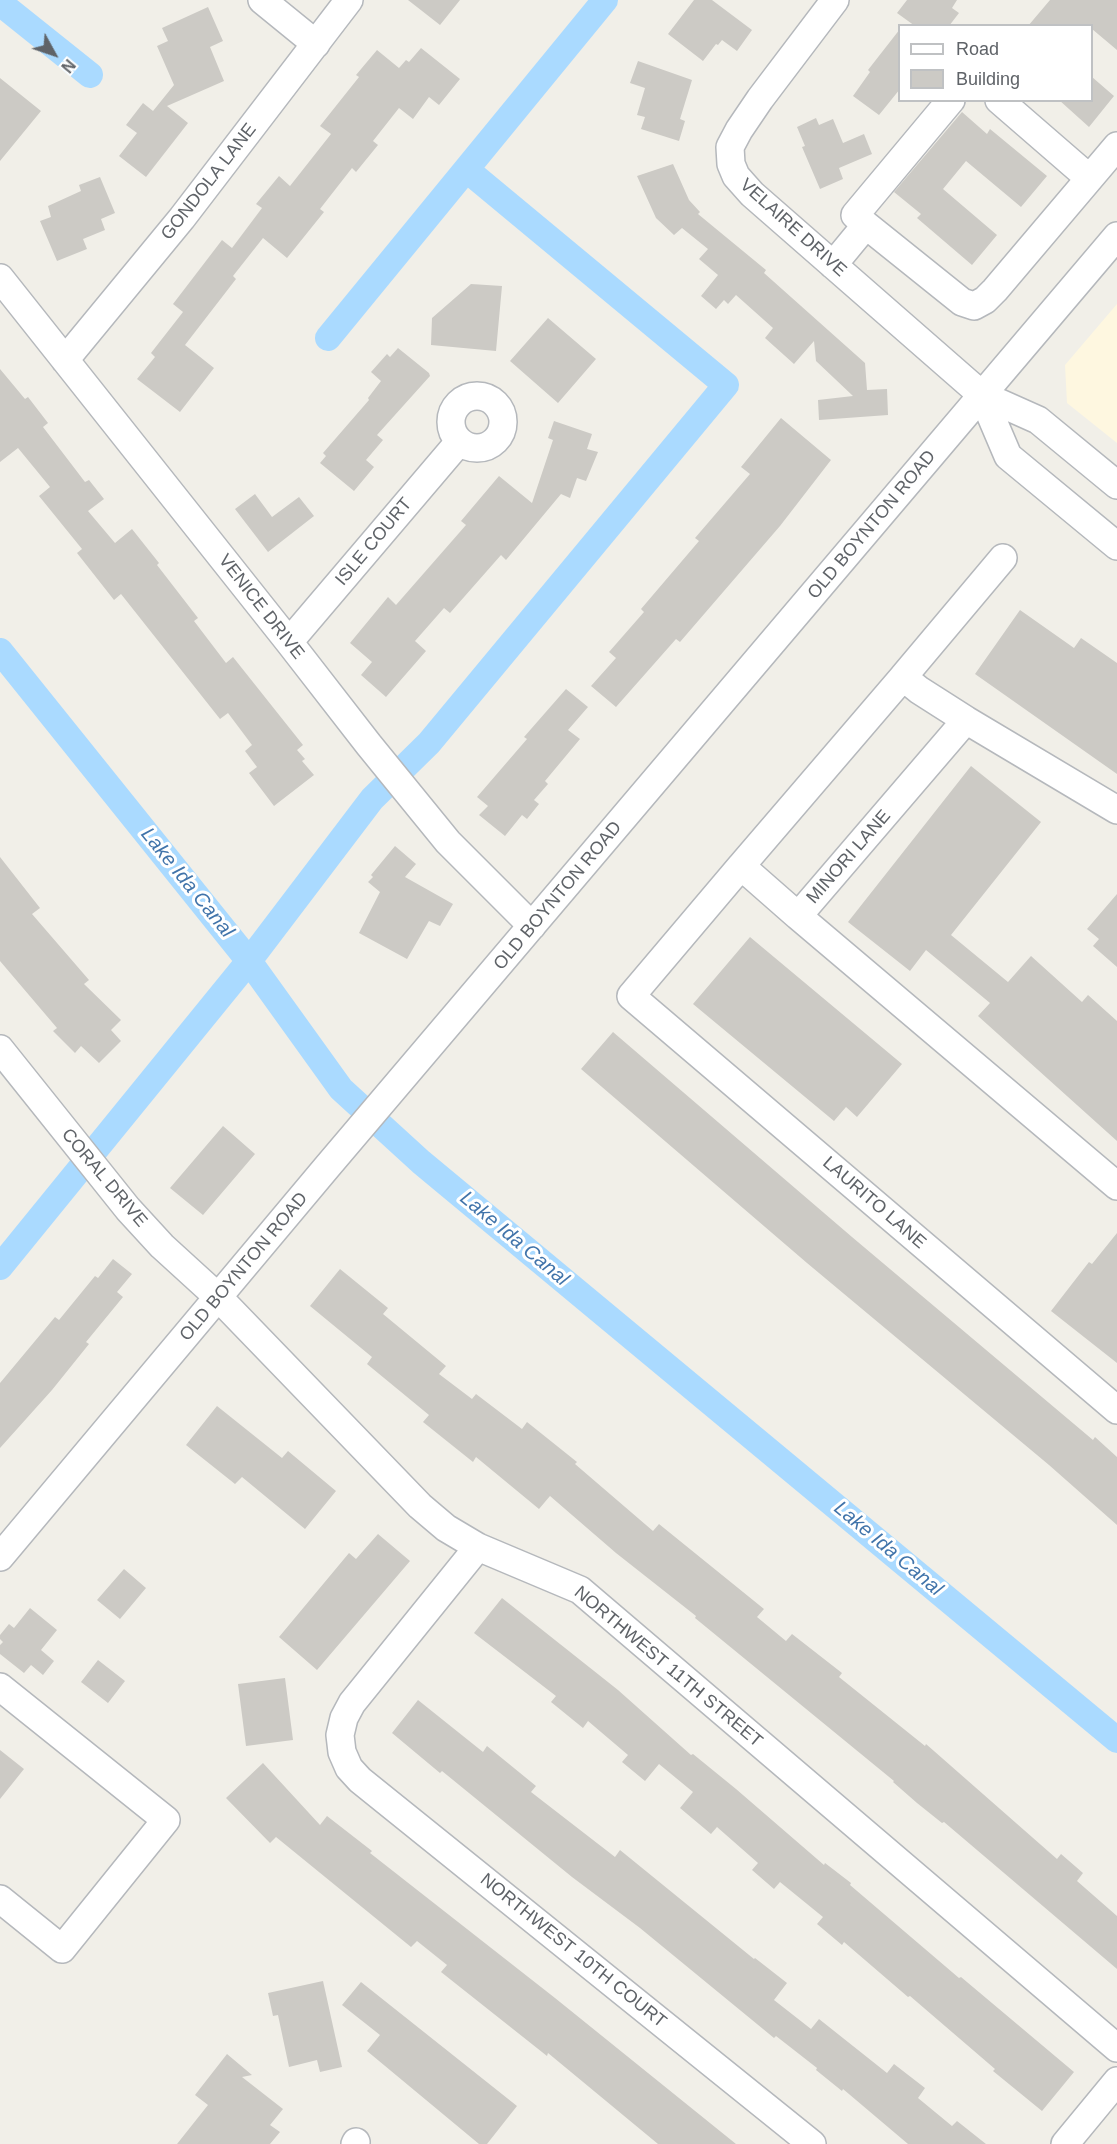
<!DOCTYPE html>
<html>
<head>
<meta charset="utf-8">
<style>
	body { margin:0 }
	#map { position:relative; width:1117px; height:2144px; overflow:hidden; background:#f1efe8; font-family:Helvetica,sans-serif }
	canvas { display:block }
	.legend { position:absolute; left:898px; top:24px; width:195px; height:78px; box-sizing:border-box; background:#fff; border:2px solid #bfc1c3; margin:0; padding:8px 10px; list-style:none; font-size:18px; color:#5f6368 }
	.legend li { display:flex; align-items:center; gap:12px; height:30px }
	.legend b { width:30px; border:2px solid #bfc1c3 }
	.north { position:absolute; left:24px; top:24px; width:60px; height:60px; -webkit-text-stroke:4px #fff; paint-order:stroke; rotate:130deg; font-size:16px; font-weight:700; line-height:24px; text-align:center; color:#5f6368 }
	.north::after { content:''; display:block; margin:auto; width:21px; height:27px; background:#5f6368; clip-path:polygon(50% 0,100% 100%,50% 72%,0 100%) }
</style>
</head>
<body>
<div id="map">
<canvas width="1117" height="2144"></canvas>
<ul class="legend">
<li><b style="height:8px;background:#fff"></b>Road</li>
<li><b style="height:16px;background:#cccac5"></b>Building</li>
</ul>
<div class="north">N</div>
</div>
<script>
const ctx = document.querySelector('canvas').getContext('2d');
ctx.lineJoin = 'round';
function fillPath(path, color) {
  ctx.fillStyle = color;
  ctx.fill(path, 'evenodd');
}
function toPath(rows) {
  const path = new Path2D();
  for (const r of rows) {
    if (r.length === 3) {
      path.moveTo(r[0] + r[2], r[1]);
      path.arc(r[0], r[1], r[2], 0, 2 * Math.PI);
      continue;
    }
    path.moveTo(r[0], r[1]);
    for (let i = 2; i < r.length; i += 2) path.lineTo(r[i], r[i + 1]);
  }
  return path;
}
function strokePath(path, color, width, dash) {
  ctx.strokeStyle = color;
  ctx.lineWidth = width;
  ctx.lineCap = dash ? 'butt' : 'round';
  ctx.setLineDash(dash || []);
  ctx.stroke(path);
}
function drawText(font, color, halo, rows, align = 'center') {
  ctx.font = font + ' Helvetica,sans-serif';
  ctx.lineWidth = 6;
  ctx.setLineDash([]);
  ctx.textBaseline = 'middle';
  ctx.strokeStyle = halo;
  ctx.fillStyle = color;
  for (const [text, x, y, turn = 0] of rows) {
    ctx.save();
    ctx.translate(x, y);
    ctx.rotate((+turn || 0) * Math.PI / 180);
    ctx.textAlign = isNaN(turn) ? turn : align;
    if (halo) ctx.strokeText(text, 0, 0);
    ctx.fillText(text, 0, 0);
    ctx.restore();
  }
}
const commercial = toPath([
	[1117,304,1117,443,1067,403,1065,365]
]);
const canal = toPath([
	[0,3,90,75],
	[328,338,605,0],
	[0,651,249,961,341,1089,421,1162,1117,1740],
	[0,1267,249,961,372,799,429,743,726,385,467,170]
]);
const building = toPath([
	[408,0,460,0,440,25],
	[694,0,712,0,752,30,737,51,722,40,718,45,716,44,703,61,668,34],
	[907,0,957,0,952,8,959,13,949,26,915,26,897,13],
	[1050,0,1117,0,1117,50,1092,29,1092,26,1028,26],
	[208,7,223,41,210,47,224,81,167,106,188,123,146,177,119,156,137,133,126,125,143,103,153,111,174,85,157,46,168,41,162,28],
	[900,29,900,89,879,115,853,96,870,72,868,70],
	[421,48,460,79,439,105,429,97,413,119,399,108,373,141,378,145,356,172,352,168,320,209,324,212,287,258,263,238,233,276,236,279,185,345,214,368,180,412,137,379,155,357,151,353,183,312,173,304,222,240,232,248,262,208,256,204,279,176,290,186,331,134,320,126,359,77,356,75,377,50,399,68,406,60,409,62],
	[638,61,692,80,680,119,685,121,679,141,641,129,645,117,637,115,645,88,630,83],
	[1092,77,1114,96,1089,127,1059,100,1092,100],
	[0,78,41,111,0,161],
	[962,112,987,134,990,129,1047,176,1021,207,966,161,943,189,997,235,972,265,917,218,921,214,894,192],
	[816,118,819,125,833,119,843,143,864,134,872,154,839,168,843,179,820,189,802,147,805,146,797,127],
	[673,164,689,200,700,212,698,214,766,270,764,273,865,363,867,390,887,389,888,415,819,420,818,400,853,396,816,361,814,341,794,364,765,338,773,328,736,295,728,304,724,300,716,309,701,296,718,275,699,259,708,249,682,228,674,235,656,218,637,176],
	[100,177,115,213,101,219,105,230,83,239,87,249,57,261,40,221,51,217,48,206,81,191,79,185],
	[471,284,502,286,496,351,431,345,432,318],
	[548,318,596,359,558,403,510,361],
	[398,348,429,373,430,376,377,435,383,440,366,460,374,467,354,491,320,463,326,456,323,453,369,400,368,398,381,381,371,372,387,354,390,357],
	[0,369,25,399,28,397,48,423,43,427,85,482,89,480,104,499,88,511,115,543,132,529,159,563,157,565,198,618,194,621,226,663,233,657,303,745,297,750,305,759,302,761,314,775,274,806,249,773,257,767,245,751,252,745,228,713,220,719,121,594,114,600,77,553,82,549,39,496,50,487,18,448,0,462],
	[781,418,831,460,780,526,680,642,676,639,616,707,591,686,616,658,609,652,644,612,641,609,699,541,695,538,750,474,741,467],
	[554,421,592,434,587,449,598,452,586,481,577,478,570,498,561,494,506,560,501,555,450,613,444,608,415,641,426,651,386,697,361,675,372,662,350,643,388,597,396,605,466,525,461,521,499,476,532,503,553,440,548,438],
	[255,494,272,517,299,497,314,516,268,552,235,509],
	[1020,610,1074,648,1081,638,1117,663,1117,774,975,674],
	[566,689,588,707,568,730,580,739,545,781,548,784,534,800,539,804,527,819,522,815,505,836,479,815,488,806,477,797,527,739,524,737],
	[971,766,1041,822,951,935,1008,982,1031,956,1082,1002,1088,995,1117,1021,1117,1141,978,1016,990,1003,926,950,910,971,848,922],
	[395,846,416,864,405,877,453,904,440,926,429,921,407,959,359,933,380,892,368,882,373,877,371,875],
	[0,857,40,908,32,914,89,980,84,984,121,1020,111,1030,121,1041,99,1063,81,1046,75,1053,53,1031,57,1028,0,961],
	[1117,894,1117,967,1093,946,1099,939,1087,929],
	[750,937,902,1064,857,1117,846,1107,834,1121,693,1004],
	[613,1032,852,1237,1093,1440,1095,1437,1117,1457,1117,1525,1049,1465,807,1263,581,1069],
	[223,1126,255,1154,203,1215,170,1188],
	[1117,1233,1117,1363,1051,1311,1089,1262,1092,1264],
	[113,1259,132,1274,117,1292,123,1297,86,1342,89,1344,52,1390,0,1448,0,1383,55,1317,59,1320,95,1276,98,1278],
	[340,1269,388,1308,383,1314,446,1366,439,1374,472,1399,476,1394,522,1429,527,1422,577,1462,575,1464,653,1531,659,1524,764,1609,757,1617,786,1641,792,1634,842,1673,839,1677,925,1746,926,1744,1057,1859,1061,1854,1083,1873,1077,1881,1117,1916,1117,1969,944,1822,942,1823,917,1803,893,1782,894,1781,695,1618,696,1616,616,1553,550,1496,539,1509,476,1457,473,1462,423,1422,429,1415,367,1364,372,1357,310,1306],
	[217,1406,282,1458,288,1451,336,1491,305,1529,242,1477,235,1484,186,1445],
	[378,1534,410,1561,317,1670,279,1637,349,1553,356,1559],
	[124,1569,146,1588,120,1619,97,1600],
	[502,1598,618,1690,691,1755,693,1754,736,1789,824,1865,825,1863,851,1883,850,1885,959,1978,961,1977,1074,2072,1042,2111,993,2071,995,2069,910,1996,908,1997,844,1942,842,1945,817,1924,823,1917,780,1882,774,1889,752,1870,758,1863,717,1827,711,1834,680,1808,693,1792,659,1764,645,1781,622,1762,628,1755,588,1721,583,1728,551,1702,556,1696,474,1633],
	[30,1608,57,1630,41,1650,54,1661,43,1675,31,1665,24,1673,0,1654,0,1645,3,1642,0,1639,0,1635,9,1624,14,1628],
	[98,1660,125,1681,108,1703,81,1682],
	[285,1678,293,1740,246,1746,238,1684],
	[418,1700,483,1752,487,1746,536,1786,531,1792,615,1857,620,1850,754,1959,755,1958,787,1983,774,2000,811,2029,819,2019,887,2073,894,2064,925,2088,918,2098,952,2126,957,2121,986,2144,908,2144,843,2089,842,2091,816,2070,817,2068,776,2036,774,2038,640,1928,572,1877,442,1771,440,1773,392,1733],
	[0,1750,24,1769,0,1799],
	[263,1763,320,1825,327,1816,372,1851,370,1853,555,1998,736,2144,658,2144,548,2053,547,2056,441,1972,447,1965,417,1941,411,1947,276,1837,270,1843,226,1798],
	[323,1981,342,2067,320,2072,317,2060,289,2067,278,2015,273,2016,268,1993],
	[361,1982,517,2106,487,2144,479,2144,367,2051,380,2035,342,2005],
	[227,2054,252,2075,242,2077,283,2109,270,2125,280,2132,270,2144,177,2144,208,2105,195,2095]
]);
const minor = toPath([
	[262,0,316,44],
	[835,0,760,99,739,130,730,147,731,164,736,176,752,194,982,395,1038,420,1117,485],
	[999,100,1089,178],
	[866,225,855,215,951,100],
	[833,265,866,225,962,302,974,306,985,300,995,290,1117,146],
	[0,278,289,642,369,745,448,842,532,926],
	[65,360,182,218,349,0],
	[982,395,1008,456,1117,546],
	[477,422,26],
	[289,642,459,442],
	[903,677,1003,558],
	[966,720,798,916,741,866,631,996,1117,1410],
	[741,866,903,677,919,690,966,720,1117,810],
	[798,916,1117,1186],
	[0,1049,128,1209,162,1246,219,1298,420,1506,446,1528,478,1547,580,1590,1117,2048],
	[478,1547,352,1703,344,1718,340,1735,342,1752,349,1768,360,1780,812,2144],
	[0,1557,327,1167,1117,236],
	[0,1687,166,1820,62,1949,0,1899],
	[355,2144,356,2142],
	[1065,2144,1117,2081]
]);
const streetNames = [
	["GONDOLA LANE",209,182,-52],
	["VELAIRE DRIVE",793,228,42],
	["OLD BOYNTON ROAD",872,525,-50],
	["ISLE COURT",374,542,-50],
	["VENICE DRIVE",261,607,52],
	["MINORI LANE",849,857,-49],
	["OLD BOYNTON ROAD",558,896,-50],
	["CORAL DRIVE",104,1178,50],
	["LAURITO LANE",874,1203,41],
	["OLD BOYNTON ROAD",244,1267,-50],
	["NORTHWEST 11TH STREET",668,1667,40],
	["NORTHWEST 10TH COURT",573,1951,39]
];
const waterNames = [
	["Lake Ida Canal",187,883,51],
	["Lake Ida Canal",514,1239,40],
	["Lake Ida Canal",888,1549,40]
];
fillPath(commercial, '#fef7e0');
strokePath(canal, '#aadaff', 26);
fillPath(building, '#cccac5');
strokePath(minor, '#b5b8bc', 30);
strokePath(minor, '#fff', 27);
drawText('18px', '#5f6368', '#fff', streetNames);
drawText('italic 20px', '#4174aa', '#fff', waterNames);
</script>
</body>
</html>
